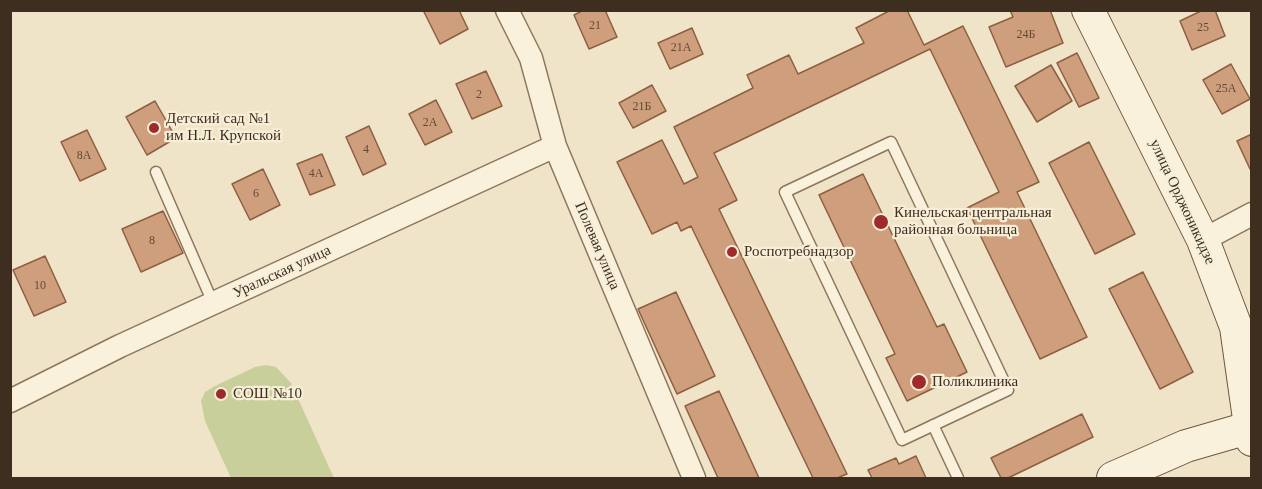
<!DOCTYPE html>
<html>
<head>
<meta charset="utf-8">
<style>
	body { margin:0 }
	#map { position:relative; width:1262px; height:489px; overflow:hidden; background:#f0e4c8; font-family:Georgia,serif }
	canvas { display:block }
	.frame { position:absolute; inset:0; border:12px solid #3d2e20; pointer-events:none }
</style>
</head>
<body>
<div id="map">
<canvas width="1262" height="489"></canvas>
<div class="frame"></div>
</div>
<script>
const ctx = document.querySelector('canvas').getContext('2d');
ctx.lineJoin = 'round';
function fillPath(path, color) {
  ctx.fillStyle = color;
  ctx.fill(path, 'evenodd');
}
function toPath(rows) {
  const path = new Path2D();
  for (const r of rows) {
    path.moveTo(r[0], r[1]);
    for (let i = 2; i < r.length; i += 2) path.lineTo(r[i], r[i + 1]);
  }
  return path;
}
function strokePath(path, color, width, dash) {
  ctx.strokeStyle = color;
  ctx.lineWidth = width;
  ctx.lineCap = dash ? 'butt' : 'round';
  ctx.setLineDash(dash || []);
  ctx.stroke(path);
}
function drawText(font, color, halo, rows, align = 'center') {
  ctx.font = font + ' Georgia,serif';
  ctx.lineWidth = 4.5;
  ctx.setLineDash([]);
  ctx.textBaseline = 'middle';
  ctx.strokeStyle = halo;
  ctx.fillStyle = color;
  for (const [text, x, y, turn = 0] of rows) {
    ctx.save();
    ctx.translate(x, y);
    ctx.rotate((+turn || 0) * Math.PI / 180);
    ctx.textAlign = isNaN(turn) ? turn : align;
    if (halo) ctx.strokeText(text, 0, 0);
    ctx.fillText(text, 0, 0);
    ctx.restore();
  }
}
const green = toPath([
	[266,365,276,367,291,383,334,478,231,478,205,421,201,401,205,392,215,386,255,367]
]);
const building = toPath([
	[423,10,459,10,468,29,440,44,423,10],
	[584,10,605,10,617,37,589,49,574,15,584,10],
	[891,10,907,10,924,45,963,26,1039,182,1017,192,1087,337,1040,359,967,208,999,192,930,49,714,153,737,200,719,209,847,474,837,478,813,478,691,226,681,231,677,222,652,234,617,162,662,140,684,184,698,177,674,127,753,88,747,75,789,55,798,74,864,43,856,28,891,10],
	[1010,10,1050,10,1063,43,1006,67,989,27,1013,17,1010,10],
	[1203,10,1215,10,1225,36,1192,50,1180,21,1203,10],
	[692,28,703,54,670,69,658,43,692,28],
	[1077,53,1099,98,1079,107,1057,63,1077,53],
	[1231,64,1250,99,1222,114,1203,80,1231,64],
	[1051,65,1072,101,1037,122,1015,86,1051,65],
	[486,71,502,106,472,119,456,84,486,71],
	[652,85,666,111,633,128,619,103,652,85],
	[436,100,452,132,425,145,409,114,436,100],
	[155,101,176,138,147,155,126,117,155,101],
	[369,126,386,164,363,175,346,137,369,126],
	[87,130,106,169,80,181,61,142,87,130],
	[1252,134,1252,168,1250,169,1237,141,1252,134],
	[1089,142,1135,234,1095,254,1049,163,1089,142],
	[322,154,335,185,310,195,297,164,322,154],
	[263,169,280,205,250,220,232,184,263,169],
	[863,174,937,327,944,324,967,372,907,401,886,358,895,354,819,195,863,174],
	[163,211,183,253,141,272,122,229,163,211],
	[45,256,66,302,34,316,13,270,45,256],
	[1143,272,1193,372,1160,389,1109,289,1143,272],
	[676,292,715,376,677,394,638,309,676,292],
	[719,391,759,478,718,478,685,406,719,391],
	[1082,414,1093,437,1008,478,1001,478,991,458,1082,414],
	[916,456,926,478,872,478,868,470,896,458,899,464,916,456]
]);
const lane = toPath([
	[891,142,1008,390,902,440,785,192,891,142],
	[156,172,213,303],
	[933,425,958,478]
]);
const street = toPath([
	[507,10,531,58,555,146,694,478],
	[1203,240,1252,214],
	[10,401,120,346,555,146]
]);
const secondary = toPath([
	[1088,10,1203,240,1236,327,1252,440],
	[1113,478,1186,446,1248,428]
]);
const markers = [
	[154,128,6,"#9e2a2b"],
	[881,222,8,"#9e2a2b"],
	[732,252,6,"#9e2a2b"],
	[919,382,8,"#9e2a2b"],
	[221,394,6,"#9e2a2b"]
];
const numberNames = [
	["21",595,26],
	["25",1203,28],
	["24Б",1026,35],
	["21А",681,48],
	["25А",1226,89],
	["2",479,95],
	["21Б",642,107],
	["2А",430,123],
	["4",366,150],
	["8А",84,156],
	["4А",316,174],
	["6",256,194],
	["8",152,241],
	["10",40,286]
];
const poiNames = [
	["Детский сад №1",166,119],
	["им Н.Л. Крупской",166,136],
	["Кинельская центральная",894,213],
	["районная больница",894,230],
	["Роспотребнадзор",744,252],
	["Поликлиника",932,382],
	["СОШ №10",233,394]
];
const streetNames = [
	["улица Орджоникидзе",1182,202,65],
	["Полевая улица",597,246,67],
	["Уральская улица",282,272,-25]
];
fillPath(green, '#c9cf9b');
fillPath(building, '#cf9f7d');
strokePath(building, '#8d5f41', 1.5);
strokePath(lane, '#8d765c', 13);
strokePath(street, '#8d765c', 25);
strokePath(secondary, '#6f573f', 34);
strokePath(lane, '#faf1dc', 10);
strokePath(street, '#faf1dc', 22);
strokePath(secondary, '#faf1dc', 32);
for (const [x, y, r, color] of markers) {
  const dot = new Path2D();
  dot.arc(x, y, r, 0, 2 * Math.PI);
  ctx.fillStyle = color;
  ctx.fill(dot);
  strokePath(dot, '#f7eed8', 2);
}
drawText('12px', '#624a37', null, numberNames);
drawText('15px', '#3d2e20', '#f7eed8', poiNames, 'left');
drawText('15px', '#3d2e20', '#f7eed8', streetNames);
</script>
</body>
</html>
